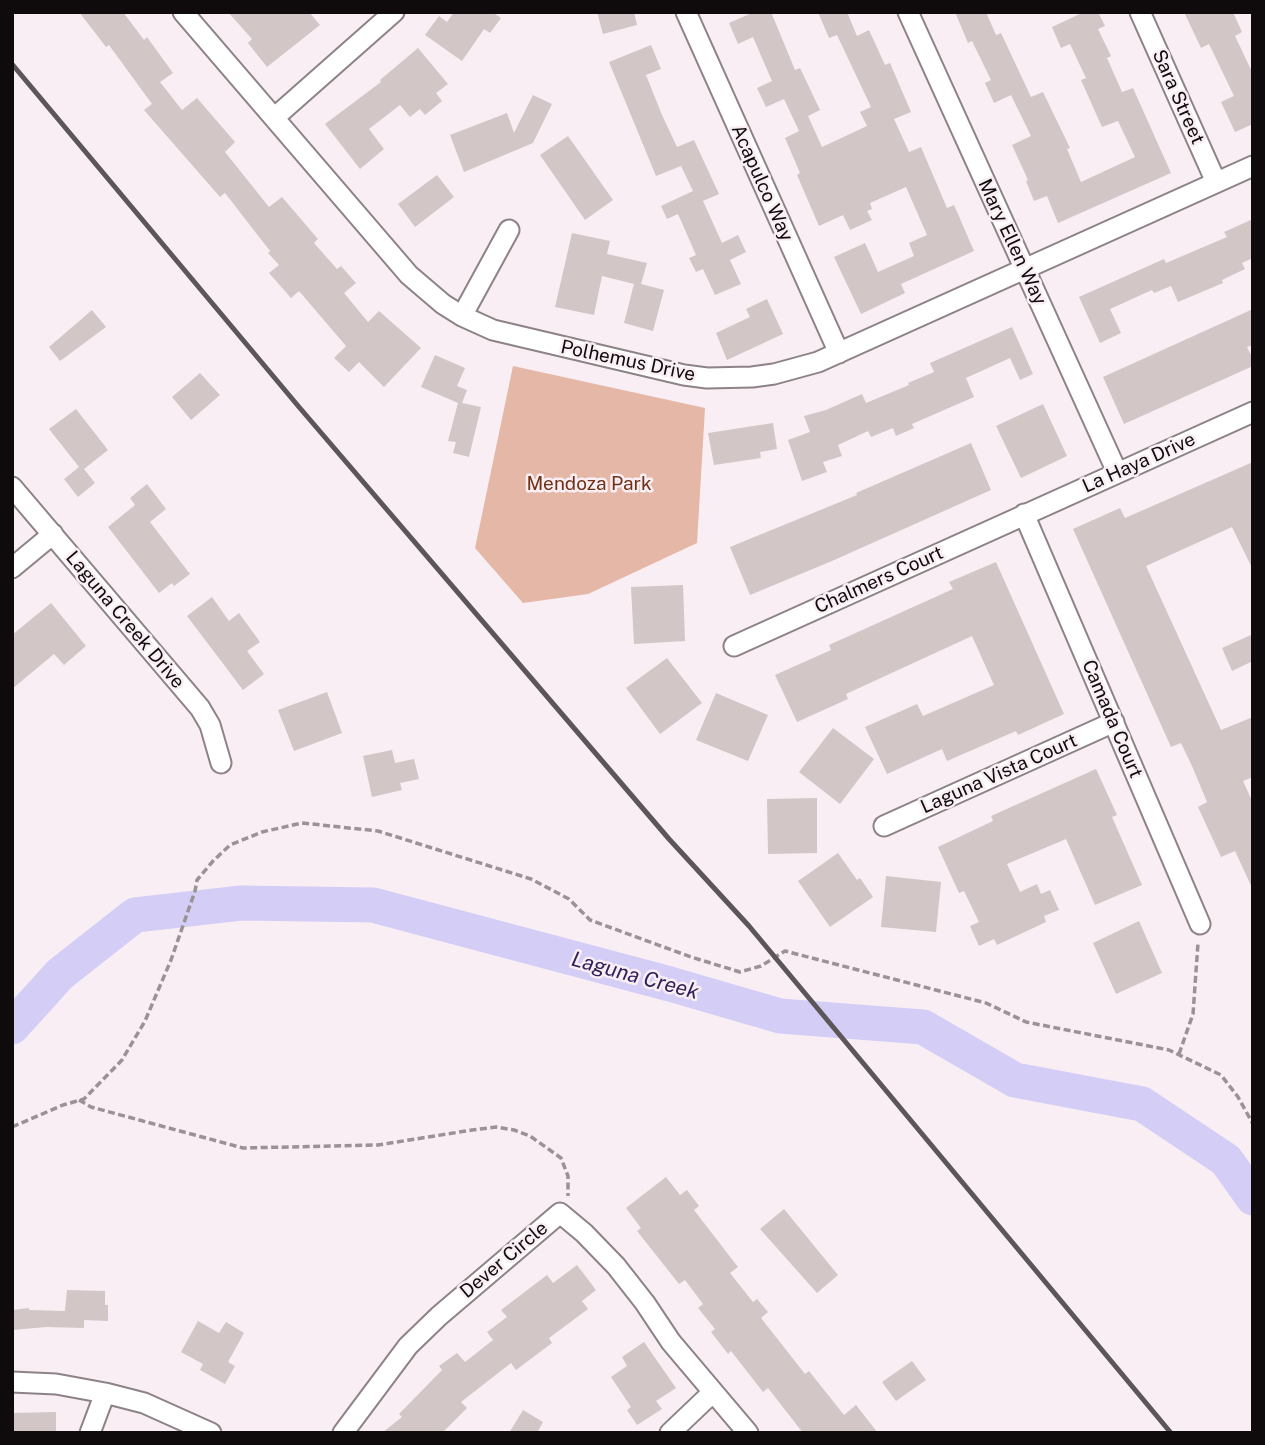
<!DOCTYPE html>
<html>
<head>
<meta charset="utf-8">
<style>
	body { margin:0 }
	#map { position:relative; width:1265px; height:1445px; overflow:hidden; background:#f9eef3; font-family:"Public Sans",sans-serif }
	canvas { display:block }
	.frame { position:absolute; inset:0; border:14px solid #0f0b0d; pointer-events:none }
</style>
</head>
<body>
<div id="map">
<canvas width="1265" height="1445"></canvas>
<div class="frame"></div>
</div>
<script>
const ctx = document.querySelector('canvas').getContext('2d');
ctx.lineJoin = 'round';
function fillPath(path, color) {
  ctx.fillStyle = color;
  ctx.fill(path, 'evenodd');
}
function toPath(rows) {
  const path = new Path2D();
  for (const r of rows) {
    path.moveTo(r[0], r[1]);
    for (let i = 2; i < r.length; i += 2) path.lineTo(r[i], r[i + 1]);
  }
  return path;
}
function strokePath(path, color, width, dash) {
  ctx.strokeStyle = color;
  ctx.lineWidth = width;
  ctx.lineCap = dash ? 'butt' : 'round';
  ctx.setLineDash(dash || []);
  ctx.stroke(path);
}
function drawText(font, color, halo, rows, align = 'center') {
  ctx.font = font + ' "Public Sans",sans-serif';
  ctx.lineWidth = 5;
  ctx.setLineDash([]);
  ctx.textBaseline = 'middle';
  ctx.strokeStyle = halo;
  ctx.fillStyle = color;
  for (const [text, x, y, turn = 0] of rows) {
    ctx.save();
    ctx.translate(x, y);
    ctx.rotate((+turn || 0) * Math.PI / 180);
    ctx.textAlign = isNaN(turn) ? turn : align;
    if (halo) ctx.strokeText(text, 0, 0);
    ctx.fillText(text, 0, 0);
    ctx.restore();
  }
}
const green = toPath([
	[513,366,705,408,697,543,588,594,523,603,475,548]
]);
const river = toPath([
	[12,1027,60,974,135,915,241,903,373,905,670,984,780,1016,923,1027,1015,1080,1142,1104,1226,1160,1253,1198]
]);
const building = toPath([
	[79,12,123,12,144,40,147,37,173,73,160,82,182,110,197,98,235,142,225,152,269,207,282,197,318,239,314,243,337,269,341,266,356,283,344,293,368,322,379,311,421,348,384,387,359,362,349,372,334,358,346,346,299,291,291,298,269,273,279,265,268,253,270,251,225,193,220,197,144,110,152,104,109,45,106,47],
	[228,12,309,12,320,25,267,67,248,43,252,39],
	[454,12,496,12,495,14,501,18,490,33,484,29,462,61,425,35,439,16,447,22],
	[597,12,634,12,637,25,603,34],
	[754,12,771,12,795,70,800,68,820,110,808,116,822,147,867,126,860,112,871,107,837,35,829,38,818,12,847,12,857,36,869,30,885,65,890,63,911,112,894,119,909,152,921,147,947,208,954,205,974,251,901,284,905,293,861,314,834,257,865,243,878,272,914,256,909,243,927,235,906,187,870,203,872,209,867,211,872,220,850,230,843,215,819,226,797,175,800,173,785,138,799,131,784,99,766,107,757,88,772,81,753,37,738,44,729,23],
	[955,12,986,12,996,35,1001,33,1031,97,1043,92,1070,148,1067,149,1081,182,1135,157,1118,121,1102,127,1081,80,1086,78,1070,44,1061,48,1052,27,1084,12,1098,12,1105,26,1098,29,1111,56,1107,58,1122,92,1133,88,1171,173,1058,223,1047,196,1034,201,1026,181,1028,180,1012,145,1031,136,1011,95,994,103,985,83,991,80,972,41,968,43],
	[1184,12,1233,12,1242,32,1235,36,1253,74,1253,124,1235,132,1221,102,1234,96,1209,44,1201,48],
	[651,45,661,69,646,75,662,115,677,147,694,140,719,194,703,201,722,243,738,235,746,252,730,260,741,284,715,295,703,269,696,272,689,258,696,255,678,214,667,219,661,206,693,191,681,166,656,176,609,62],
	[418,48,448,84,436,93,442,101,425,115,420,109,410,117,400,105,369,129,384,149,360,169,325,124,381,82,380,80],
	[533,95,552,104,533,143,464,172,450,135,507,113,514,133],
	[568,136,613,200,585,220,540,155],
	[437,175,454,197,415,227,398,204],
	[1253,219,1253,258,1242,263,1245,269,1222,280,1223,283,1178,302,1171,286,1154,293,1152,290,1110,309,1121,333,1100,343,1079,297,1164,259,1166,263,1227,237,1224,232],
	[572,233,610,241,607,254,647,263,641,284,664,290,653,331,624,323,634,284,602,276,594,315,555,307],
	[767,299,783,334,727,360,716,333,750,317,746,309],
	[1253,309,1253,345,1247,347,1253,359,1253,366,1124,424,1103,377],
	[92,310,106,327,60,361,49,347],
	[1012,327,1033,374,1020,380,1010,358,966,378,974,397,912,424,914,428,896,436,893,428,871,437,868,431,838,445,842,456,823,462,827,472,802,481,788,440,810,432,804,416,826,410,862,394,866,403,909,385,908,383,934,372,930,363],
	[435,355,465,368,457,386,467,390,462,403,481,407,469,457,453,453,456,442,448,441,458,403,421,387],
	[200,373,220,395,191,420,172,397],
	[1043,404,1067,456,1021,478,996,426],
	[76,409,108,450,84,469,95,483,78,497,64,479,79,467,49,429],
	[773,423,777,449,760,452,761,458,714,465,708,433],
	[971,443,991,490,832,561,750,595,730,547,857,495,856,493],
	[1253,462,1253,570,1232,527,1146,566,1221,730,1253,717,1253,777,1243,781,1253,803,1253,890,1235,851,1221,857,1198,807,1207,802,1192,766,1181,743,1171,747,1073,529,1120,508,1125,518],
	[147,484,166,509,150,522,190,574,174,586,172,583,159,593,108,527,135,505,130,498],
	[996,562,1064,714,1018,735,1016,731,947,761,942,749,887,774,865,727,917,704,923,716,994,685,972,636,846,694,848,699,797,722,775,675,831,650,829,645,953,589,949,582],
	[683,585,685,641,634,644,631,587],
	[212,597,229,621,239,613,260,642,247,651,264,674,243,690,187,616],
	[51,603,86,646,64,665,54,654,12,689,12,635],
	[1253,634,1253,661,1232,671,1222,648],
	[667,658,702,703,660,734,626,688],
	[327,692,342,733,294,751,278,710],
	[716,693,768,715,748,761,696,740],
	[833,728,874,759,840,804,799,772],
	[392,750,395,763,414,759,419,779,400,783,402,790,372,797,363,756],
	[1096,769,1117,815,1112,817,1142,885,1095,905,1066,839,1007,864,1020,892,1037,884,1041,894,1050,890,1059,910,1044,916,1046,922,997,945,994,939,979,946,970,926,979,922,964,891,959,893,938,847,993,821,991,816],
	[817,798,817,853,768,854,767,799],
	[838,853,857,880,860,878,873,897,830,927,798,881],
	[886,876,941,882,936,932,881,927],
	[1139,921,1162,973,1116,994,1093,943],
	[666,1177,680,1195,687,1190,699,1206,694,1210,738,1267,730,1273,753,1302,757,1299,768,1312,761,1318,805,1374,809,1371,844,1415,856,1405,878,1433,803,1433,768,1388,763,1392,731,1351,728,1354,711,1332,715,1329,698,1308,703,1304,685,1280,679,1284,637,1231,641,1228,626,1208],
	[784,1209,838,1275,817,1293,760,1229],
	[577,1265,596,1290,582,1301,588,1309,549,1338,552,1343,516,1370,511,1363,461,1402,467,1408,442,1433,382,1433,402,1417,399,1414,442,1370,439,1366,457,1353,465,1362,493,1340,487,1332,507,1317,501,1310,547,1275,553,1283],
	[67,1290,105,1291,105,1305,108,1305,108,1321,84,1320,84,1328,46,1327,12,1330,12,1310,29,1308,29,1310,65,1311],
	[198,1321,219,1333,226,1322,244,1333,228,1362,235,1366,225,1384,200,1370,203,1364,181,1352],
	[644,1342,676,1388,656,1401,662,1409,637,1425,627,1410,631,1407,611,1377,627,1366,622,1357],
	[912,1361,926,1380,896,1401,882,1382],
	[523,1410,543,1422,537,1433,509,1433],
	[56,1412,56,1433,12,1433,12,1413]
]);
const path = toPath([
	[1179,1054,1193,1014,1198,943],
	[79,1100,91,1107,243,1148,378,1145,472,1130,496,1127,514,1130,530,1136,561,1158,568,1176,568,1196],
	[12,1127,63,1105,84,1099,122,1060,145,1021,171,960,195,891,197,880,213,861,230,845,262,832,302,823,378,831,531,879,569,899,590,920,691,957,740,972,761,966,785,951,986,1003,1026,1022,1169,1050,1221,1075,1238,1097,1253,1124]
]);
const minor = toPath([
	[183,12,409,275,443,304,462,316,493,330,684,375,707,378,752,377,774,374,818,362,1253,166],
	[686,12,839,353],
	[908,12,1117,472],
	[1140,12,1216,182],
	[274,118,394,12],
	[462,316,509,230],
	[12,487,200,708,210,725,221,763],
	[1024,514,1200,924],
	[12,568,53,534],
	[734,646,1253,412],
	[884,826,1114,722],
	[12,1382,56,1384,105,1393,144,1403,211,1433],
	[90,1433,105,1393],
	[343,1433,408,1346,439,1316,560,1213,584,1233,616,1266,645,1303,671,1342,748,1433],
	[670,1433,712,1393]
]);
const rail = toPath([
	[12,64,299,407,669,839,749,926,1171,1433]
]);
const streetNames = [
	["Sara Street",1178,97,66],
	["Acapulco Way",762,183,66],
	["Mary Ellen Way",1012,242,65],
	["Polhemus Drive",628,361,12],
	["La Haya Drive",1139,463,-24],
	["Chalmers Court",879,580,-24],
	["Laguna Creek Drive",125,620,50],
	["Camada Court",1112,719,67],
	["Laguna Vista Court",999,774,-24],
	["Dever Circle",504,1260,-40]
];
const parkNames = [
	["Mendoza Park",589,484]
];
const waterNames = [
	["Laguna Creek",635,976,15]
];
fillPath(green, '#e4b7a6');
strokePath(river, '#d4cef7', 35);
fillPath(building, '#d3c6c7');
strokePath(minor, '#8d8387', 23);
strokePath(path, '#9a9295', 3.5, [7, 3.5]);
strokePath(minor, '#fff', 19);
strokePath(rail, '#5c5659', 5);
drawText('19px', '#0f0b0d', '#f9eef3', streetNames);
drawText('19px', '#713014', '#f9eef3', parkNames);
drawText('italic 21px', '#30205a', '#f9eef3', waterNames);
</script>
</body>
</html>
